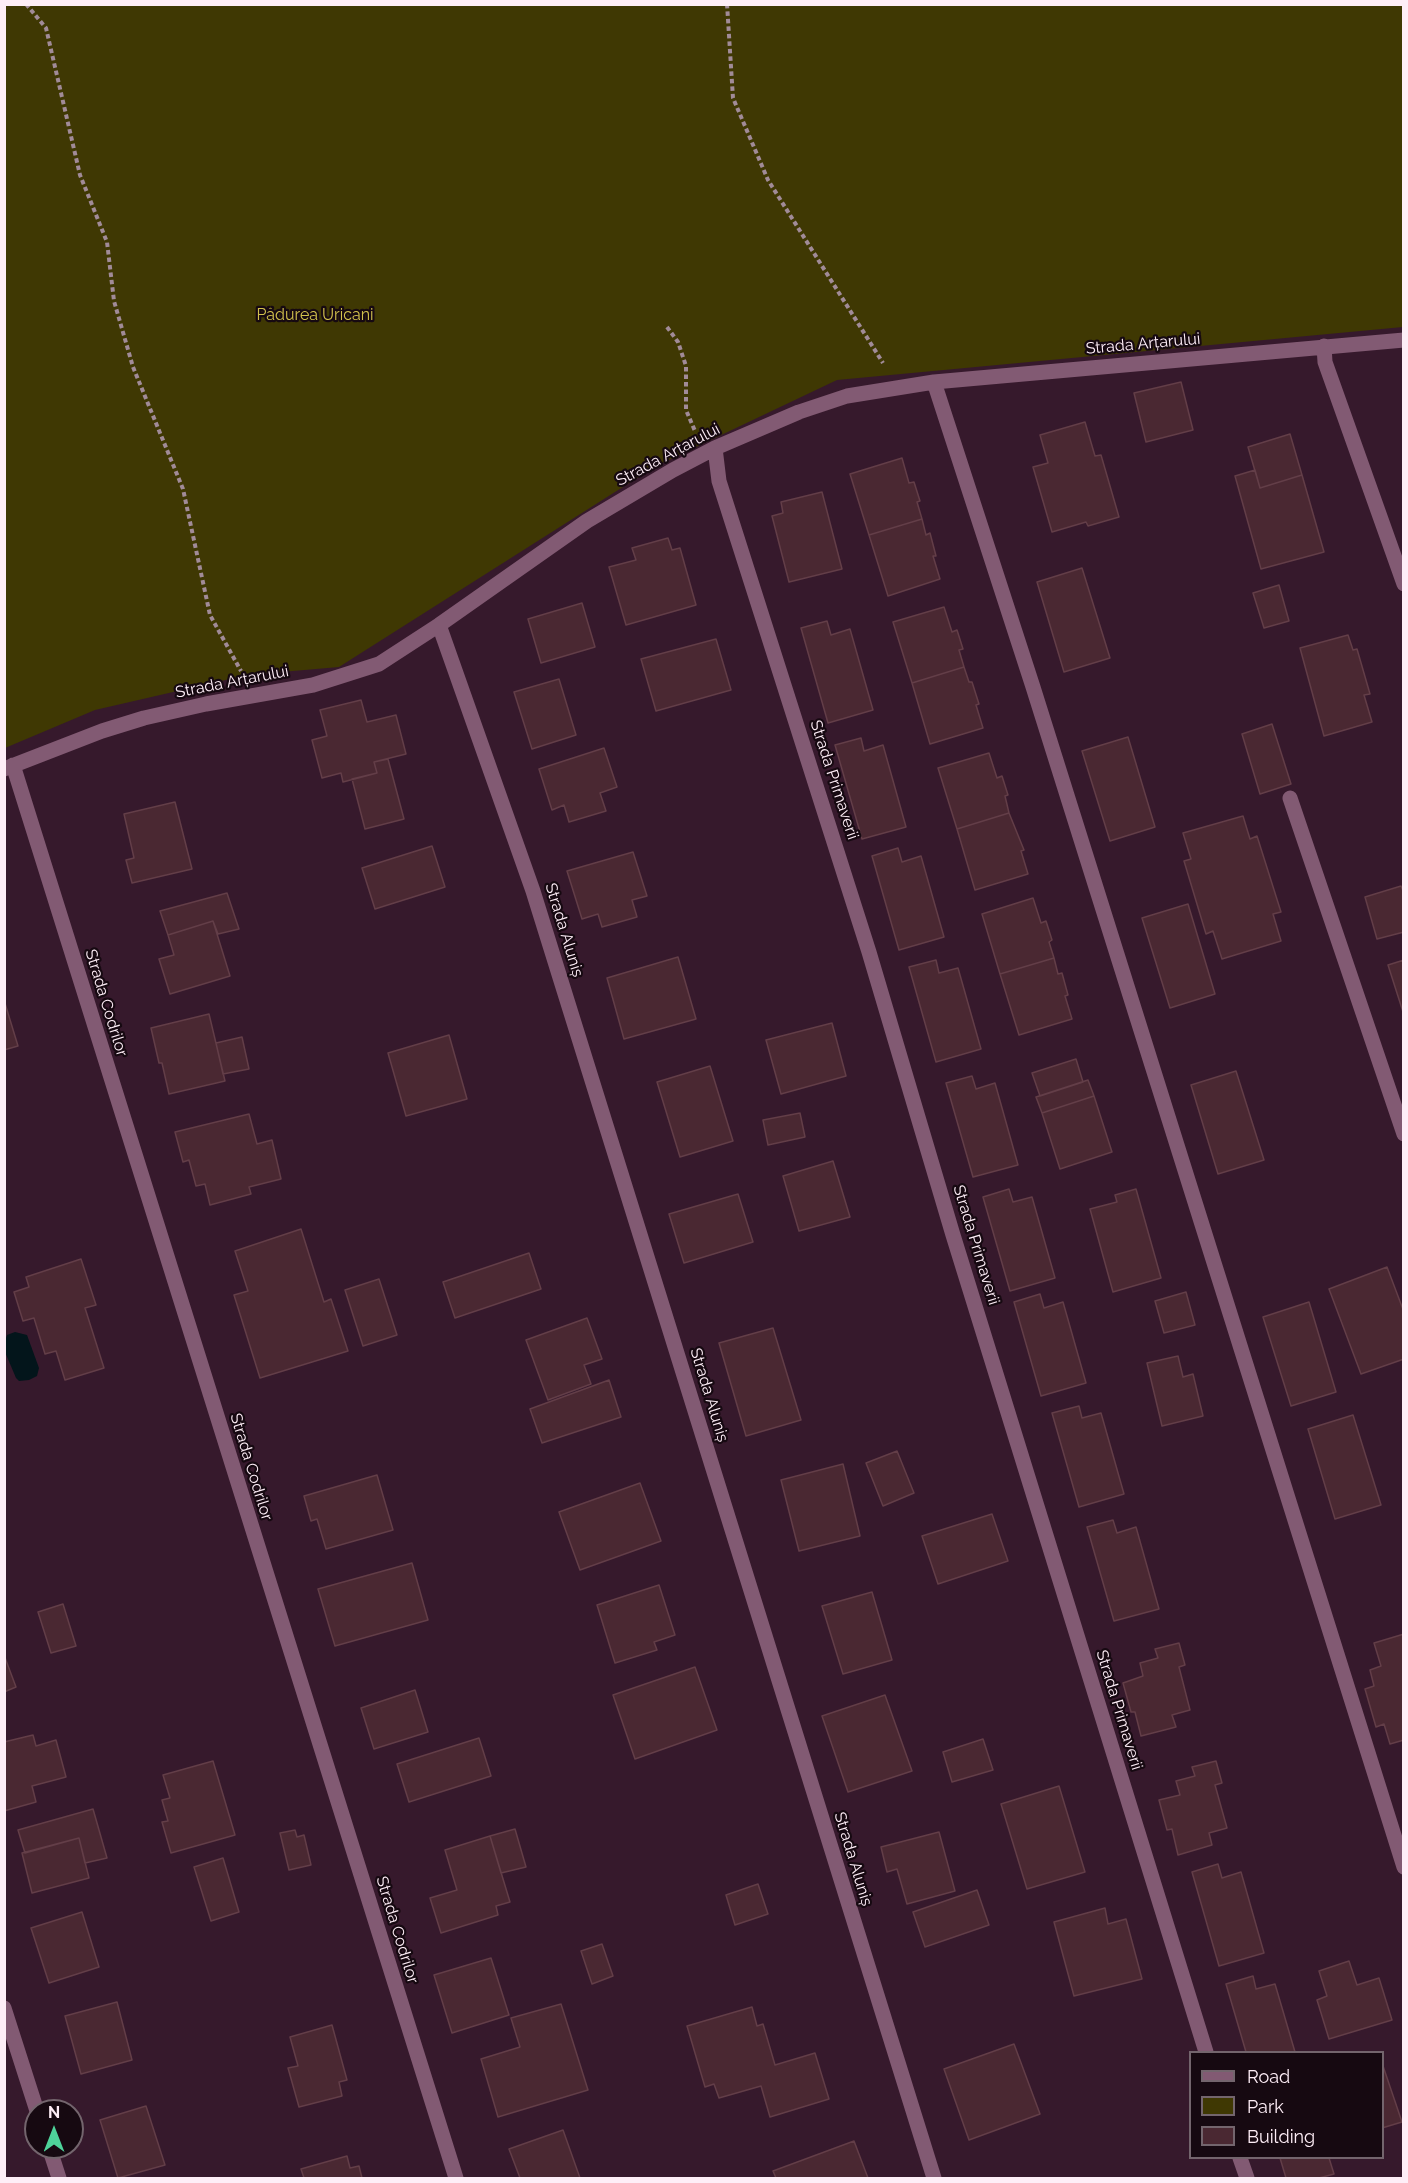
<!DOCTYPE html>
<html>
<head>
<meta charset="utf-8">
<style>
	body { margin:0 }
	#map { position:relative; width:1408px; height:2183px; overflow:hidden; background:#36192c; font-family:Raleway,sans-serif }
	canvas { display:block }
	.frame { position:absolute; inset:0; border:6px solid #feeef7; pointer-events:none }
	.legend { position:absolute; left:1189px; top:2051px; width:195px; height:108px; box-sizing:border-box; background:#160911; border:2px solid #73656d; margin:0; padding:8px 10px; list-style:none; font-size:18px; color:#feeef7 }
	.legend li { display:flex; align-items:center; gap:12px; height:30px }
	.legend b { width:30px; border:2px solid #73656d }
	.north { position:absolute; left:24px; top:2099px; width:60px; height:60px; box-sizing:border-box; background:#160911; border:2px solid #73656d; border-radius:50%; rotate:0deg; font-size:16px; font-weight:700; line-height:24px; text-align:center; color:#feeef7 }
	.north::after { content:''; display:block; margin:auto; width:21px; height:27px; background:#4ed39a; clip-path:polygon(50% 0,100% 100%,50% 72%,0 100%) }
</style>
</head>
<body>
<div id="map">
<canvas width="1408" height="2183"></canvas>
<div class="frame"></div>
<ul class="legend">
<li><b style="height:8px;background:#825a73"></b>Road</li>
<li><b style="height:16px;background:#3f3803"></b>Park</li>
<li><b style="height:16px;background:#4a2832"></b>Building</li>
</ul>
<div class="north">N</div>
</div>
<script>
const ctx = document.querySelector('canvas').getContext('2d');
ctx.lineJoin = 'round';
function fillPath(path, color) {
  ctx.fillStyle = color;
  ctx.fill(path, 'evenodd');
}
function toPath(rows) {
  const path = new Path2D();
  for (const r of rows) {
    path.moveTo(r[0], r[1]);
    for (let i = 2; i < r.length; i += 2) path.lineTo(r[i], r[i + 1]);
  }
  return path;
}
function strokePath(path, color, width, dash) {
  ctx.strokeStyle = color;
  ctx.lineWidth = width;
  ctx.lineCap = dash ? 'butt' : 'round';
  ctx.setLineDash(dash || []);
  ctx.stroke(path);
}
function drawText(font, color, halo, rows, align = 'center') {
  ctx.font = font + ' Raleway,sans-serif';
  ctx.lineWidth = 4.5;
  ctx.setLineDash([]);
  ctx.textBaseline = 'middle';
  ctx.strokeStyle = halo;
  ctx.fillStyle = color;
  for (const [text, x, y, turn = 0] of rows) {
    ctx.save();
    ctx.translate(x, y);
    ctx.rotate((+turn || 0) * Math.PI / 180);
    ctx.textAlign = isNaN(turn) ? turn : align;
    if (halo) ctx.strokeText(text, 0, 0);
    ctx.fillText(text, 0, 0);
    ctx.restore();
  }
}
const green = toPath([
	[5,4,1403,5,1403,327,837,380,656,466,339,667,247,675,95,710,5,748]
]);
const water = toPath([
	[15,1332,27,1335,39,1368,37,1376,29,1380,19,1381,16,1378,5,1352,5,1341,7,1335]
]);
const building = toPath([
	[1181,382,1193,430,1146,442,1134,393,1181,382],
	[1085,422,1095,456,1101,455,1119,517,1088,526,1086,522,1052,532,1033,467,1048,463,1040,435,1085,422],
	[1290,434,1302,475,1260,488,1248,447,1290,434],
	[902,458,909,483,914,482,920,501,917,502,922,519,869,535,850,474,902,458],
	[1255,470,1260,488,1302,475,1324,552,1261,569,1235,476,1255,470],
	[822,492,842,569,789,582,772,516,783,513,781,502,822,492],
	[922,519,926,535,930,533,936,556,933,556,940,579,888,596,869,535,922,519],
	[668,538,672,550,680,548,696,605,626,625,609,567,636,560,632,548,668,538],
	[1082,568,1110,658,1064,672,1037,582,1082,568],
	[1279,585,1289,621,1264,628,1253,593,1279,585],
	[582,603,595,647,541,663,528,619,582,603],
	[944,607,952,632,957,630,963,649,959,650,964,667,912,683,893,622,944,607],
	[827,621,831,635,850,629,873,710,828,723,801,628,827,621],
	[1348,635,1353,650,1357,649,1370,694,1364,695,1372,722,1324,736,1300,648,1348,635],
	[716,639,731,690,656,711,641,659,716,639],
	[964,667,969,682,972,682,979,704,976,705,983,728,930,744,912,683,964,667],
	[559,679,576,735,532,749,514,692,559,679],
	[361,700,367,722,396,715,406,754,374,762,377,773,343,782,341,773,322,778,312,740,327,736,320,710,361,700],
	[1272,724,1291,784,1260,794,1242,734,1272,724],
	[1128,737,1155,827,1110,841,1082,751,1128,737],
	[861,738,864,751,883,745,906,827,862,839,835,745,861,738],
	[604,748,617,787,600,793,606,811,569,822,564,805,552,810,539,769,604,748],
	[989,753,997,778,1002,776,1008,795,1005,796,1009,813,957,829,938,768,989,753],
	[388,759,404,819,365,829,352,779,377,773,374,762,388,759],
	[175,802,192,869,132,883,126,860,134,858,124,814,175,802],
	[1009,813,1024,850,1021,851,1028,874,975,890,957,829,1009,813],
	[1243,816,1250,839,1257,836,1281,912,1273,914,1281,941,1222,959,1213,931,1206,934,1184,861,1191,859,1183,833,1243,816],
	[432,846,445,887,375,909,362,868,432,846],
	[898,848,902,862,921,856,944,937,899,950,872,856,898,848],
	[633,852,647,896,632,900,637,917,602,927,598,914,582,919,567,871,633,852],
	[1401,886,1404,893,1404,932,1377,939,1365,897,1401,886],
	[227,893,239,929,218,934,213,921,168,935,160,911,227,893],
	[1033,898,1041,923,1046,921,1052,940,1049,942,1054,958,1000,974,982,914,1033,898],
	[1188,904,1215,994,1170,1008,1142,918,1188,904],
	[213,921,230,976,170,994,159,959,174,955,168,935,213,921],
	[678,957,696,1019,624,1039,607,978,678,957],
	[1054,958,1058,974,1062,973,1068,995,1065,996,1072,1019,1019,1035,1000,974,1054,958],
	[936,960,939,973,958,968,981,1049,936,1062,909,967,936,960],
	[1404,960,1404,1015,1388,965,1404,960],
	[4,1000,18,1046,4,1050,4,1000],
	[209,1014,225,1081,169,1094,162,1063,159,1063,151,1028,209,1014],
	[832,1023,846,1076,781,1094,766,1040,832,1023],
	[449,1035,467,1099,406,1116,388,1053,449,1035],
	[242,1037,249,1069,223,1074,216,1043,242,1037],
	[1076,1059,1083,1082,1040,1096,1032,1073,1076,1059],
	[710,1066,733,1141,680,1157,657,1082,710,1066],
	[1236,1071,1264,1160,1218,1174,1191,1085,1236,1071],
	[972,1076,976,1089,995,1083,1018,1165,973,1177,946,1083,972,1076],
	[1088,1080,1094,1096,1042,1113,1036,1097,1088,1080],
	[1094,1096,1112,1152,1060,1169,1042,1113,1094,1096],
	[800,1113,805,1137,768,1145,763,1120,800,1113],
	[249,1114,257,1144,272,1140,281,1179,249,1187,251,1194,210,1205,205,1184,196,1186,189,1160,183,1162,175,1132,249,1114],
	[833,1161,850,1217,799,1231,783,1176,833,1161],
	[1009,1189,1013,1202,1032,1197,1055,1278,1010,1291,983,1197,1009,1189],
	[1136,1189,1161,1278,1113,1292,1090,1209,1117,1202,1115,1195,1136,1189],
	[738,1194,753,1242,684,1263,669,1214,738,1194],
	[301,1229,324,1302,331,1299,348,1351,260,1378,234,1295,248,1291,235,1251,301,1229],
	[529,1253,541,1289,455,1318,443,1282,529,1253],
	[81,1259,96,1305,85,1308,104,1368,65,1380,56,1351,45,1354,34,1318,23,1321,14,1292,29,1287,26,1277,81,1259],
	[1387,1267,1404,1312,1404,1359,1361,1374,1329,1289,1387,1267],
	[379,1279,397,1335,363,1346,345,1290,379,1279],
	[1186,1292,1195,1325,1164,1333,1155,1301,1186,1292],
	[1040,1294,1044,1308,1063,1302,1086,1383,1041,1396,1014,1302,1040,1294],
	[1309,1302,1336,1392,1291,1406,1263,1317,1309,1302],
	[587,1318,602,1359,584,1365,591,1384,548,1400,526,1340,587,1318],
	[773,1328,801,1420,746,1436,719,1343,773,1328],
	[1178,1356,1183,1377,1193,1374,1203,1416,1162,1426,1147,1363,1178,1356],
	[609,1380,621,1417,542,1443,530,1409,609,1380],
	[1079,1406,1082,1418,1101,1413,1124,1494,1079,1507,1052,1413,1079,1406],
	[1353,1415,1381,1505,1335,1519,1308,1429,1353,1415],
	[897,1451,914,1493,883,1506,866,1463,897,1451],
	[843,1464,860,1536,799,1551,781,1480,843,1464],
	[377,1475,393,1530,326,1549,317,1519,311,1521,304,1496,377,1475],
	[640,1483,661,1541,580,1570,559,1512,640,1483],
	[992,1514,1008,1561,938,1584,922,1536,992,1514],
	[1113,1520,1117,1533,1136,1527,1159,1609,1114,1621,1087,1527,1113,1520],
	[412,1563,428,1620,335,1646,318,1589,412,1563],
	[659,1585,675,1635,654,1642,657,1650,615,1663,597,1605,659,1585],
	[872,1592,892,1660,843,1674,822,1606,872,1592],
	[63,1604,76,1646,51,1653,38,1612,63,1604],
	[1404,1634,1404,1740,1390,1744,1384,1724,1376,1727,1365,1689,1374,1686,1370,1670,1381,1666,1374,1643,1404,1634],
	[1179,1643,1185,1665,1179,1667,1190,1710,1172,1715,1176,1727,1141,1736,1135,1712,1131,1712,1123,1683,1143,1676,1140,1663,1158,1658,1155,1649,1179,1643],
	[4,1655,16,1687,4,1692,4,1655],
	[695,1667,717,1730,635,1759,613,1695,695,1667],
	[415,1690,428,1732,374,1749,361,1708,415,1690],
	[885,1695,912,1771,848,1792,822,1716,885,1695],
	[33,1735,36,1746,56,1740,66,1777,32,1786,36,1802,4,1811,4,1742,33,1735],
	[479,1738,491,1776,409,1802,397,1764,479,1738],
	[983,1739,993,1770,952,1782,943,1752,983,1739],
	[213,1761,235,1835,171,1853,162,1822,168,1821,162,1800,170,1798,163,1775,213,1761],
	[1216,1761,1222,1783,1215,1785,1227,1828,1209,1833,1212,1845,1178,1855,1172,1829,1167,1830,1159,1800,1180,1795,1176,1781,1195,1776,1192,1767,1216,1761],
	[1059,1786,1085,1872,1027,1889,1001,1804,1059,1786],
	[93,1809,107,1858,85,1863,79,1838,25,1853,18,1830,93,1809],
	[515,1829,526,1867,501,1873,490,1836,515,1829],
	[295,1830,297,1837,304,1835,311,1865,289,1870,280,1833,295,1830],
	[939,1832,955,1891,907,1904,897,1869,887,1872,881,1847,939,1832],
	[490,1836,510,1902,496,1906,498,1915,441,1933,430,1898,457,1890,445,1850,490,1836],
	[79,1838,89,1878,32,1893,22,1853,79,1838],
	[223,1858,239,1912,211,1921,194,1867,223,1858],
	[1218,1864,1222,1878,1241,1872,1264,1953,1219,1966,1192,1872,1218,1864],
	[758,1884,768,1914,735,1925,726,1895,758,1884],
	[977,1890,989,1925,925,1947,913,1912,977,1890],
	[1105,1908,1108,1924,1126,1919,1142,1979,1074,1996,1054,1922,1105,1908],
	[82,1912,99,1967,49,1983,31,1928,82,1912],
	[602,1944,613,1976,592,1984,581,1951,602,1944],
	[491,1958,509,2015,452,2033,434,1975,491,1958],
	[1349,1961,1357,1985,1379,1978,1392,2020,1329,2039,1317,2000,1327,1996,1319,1971,1349,1961],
	[1253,1976,1256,1989,1275,1984,1295,2052,1246,2052,1226,1984,1253,1976],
	[117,2002,132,2060,81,2074,65,2016,117,2002],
	[561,2004,588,2090,498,2117,481,2059,520,2047,511,2018,561,2004],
	[752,2007,757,2026,763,2024,775,2065,815,2053,829,2099,770,2117,761,2086,719,2098,714,2084,705,2087,687,2026,752,2007],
	[332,2025,347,2080,339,2082,342,2096,299,2107,288,2068,298,2066,290,2037,332,2025],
	[1014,2044,1040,2114,969,2140,944,2069,1014,2044],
	[1382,2063,1402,2122,1382,2128,1382,2063],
	[146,2106,165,2165,118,2178,100,2120,146,2106],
	[563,2130,580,2178,520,2178,509,2149,563,2130],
	[854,2141,868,2178,776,2178,773,2171,854,2141],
	[347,2156,350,2168,359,2166,362,2178,304,2178,301,2169,347,2156],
	[1280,2158,1329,2158,1334,2174,1319,2178,1286,2178,1280,2158]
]);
const path = toPath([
	[26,4,46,28,80,175,107,242,114,301,133,367,183,489,210,615,241,671],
	[727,4,733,98,768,180,883,363],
	[667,327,678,342,686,366,686,410,695,431]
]);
const minor = toPath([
	[1324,346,1325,362,1404,584],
	[934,382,1033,687,1404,1867],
	[715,448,719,481,869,952,953,1235,1206,2052],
	[439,625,533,891,934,2178],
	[13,765,456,2178],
	[4,769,102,731,144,718,206,704,313,685,379,664,439,625,587,521,673,470,715,448,799,412,847,396,934,382,1404,340],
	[1290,798,1404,1134],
	[4,2008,37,2111],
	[49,2147,59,2178],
	[1240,2158,1247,2178]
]);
const parkNames = [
	["Pădurea Uricani",315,315]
];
const streetNames = [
	["Strada Arțarului",1143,344,-5],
	["Strada Arțarului",668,455,-28],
	["Strada Arțarului",232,682,-11],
	["Strada Primaverii",834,780,72],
	["Strada Aluniș",564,930,73],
	["Strada Codrilor",106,1003,73],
	["Strada Primaverii",976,1245,73],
	["Strada Aluniș",709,1395,73],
	["Strada Codrilor",251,1467,73],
	["Strada Primaverii",1119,1710,73],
	["Strada Aluniș",853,1859,73],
	["Strada Codrilor",397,1930,73]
];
fillPath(green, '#3f3803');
fillPath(water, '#03151b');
fillPath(building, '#4a2832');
strokePath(building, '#633e48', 1.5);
strokePath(path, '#a18b98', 4, [4.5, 3]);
strokePath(minor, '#825a73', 15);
drawText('16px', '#d3c24d', '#160911', parkNames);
drawText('16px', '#feeef7', '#160911', streetNames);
</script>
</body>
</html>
